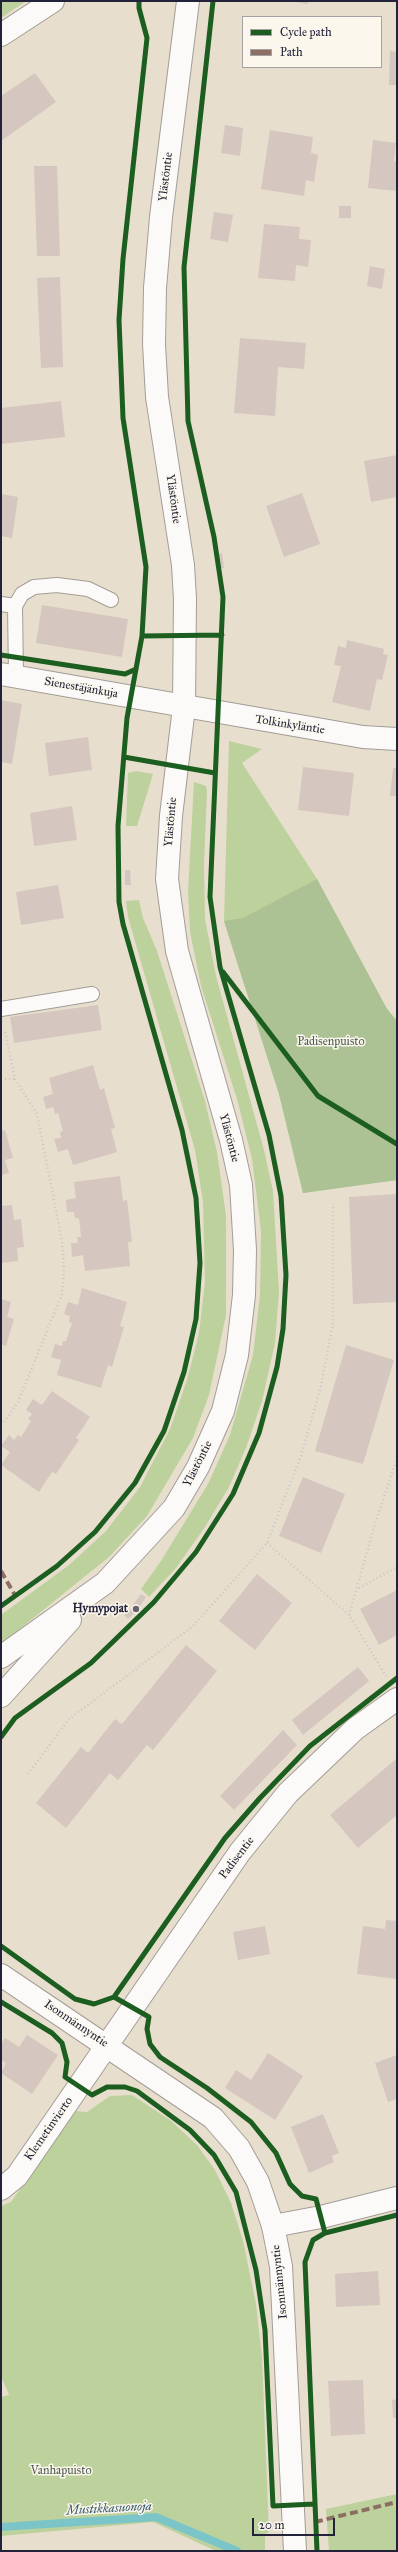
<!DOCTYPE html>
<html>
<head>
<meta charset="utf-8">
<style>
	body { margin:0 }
	#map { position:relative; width:398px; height:2552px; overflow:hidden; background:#e8dece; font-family:"IM FELL Great Primer",serif }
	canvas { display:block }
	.frame { position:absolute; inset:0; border:2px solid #22223b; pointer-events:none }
	.legend { position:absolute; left:242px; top:16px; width:140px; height:52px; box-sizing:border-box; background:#fbf7ec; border:1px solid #a4a2a5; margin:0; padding:5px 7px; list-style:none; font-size:12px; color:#22223b }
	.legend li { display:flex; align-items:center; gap:8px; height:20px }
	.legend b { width:20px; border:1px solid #a4a2a5 }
	.scale { position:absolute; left:252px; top:2518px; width:83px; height:18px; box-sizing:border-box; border:2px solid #22223b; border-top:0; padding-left:5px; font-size:12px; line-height:14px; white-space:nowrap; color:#22223b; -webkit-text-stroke:3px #fbf7ec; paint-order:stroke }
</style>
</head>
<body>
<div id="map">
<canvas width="398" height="2552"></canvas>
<div class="frame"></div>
<ul class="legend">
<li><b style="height:5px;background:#1b5e20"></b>Cycle path</li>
<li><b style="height:5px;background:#8d6e63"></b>Path</li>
</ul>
<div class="scale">20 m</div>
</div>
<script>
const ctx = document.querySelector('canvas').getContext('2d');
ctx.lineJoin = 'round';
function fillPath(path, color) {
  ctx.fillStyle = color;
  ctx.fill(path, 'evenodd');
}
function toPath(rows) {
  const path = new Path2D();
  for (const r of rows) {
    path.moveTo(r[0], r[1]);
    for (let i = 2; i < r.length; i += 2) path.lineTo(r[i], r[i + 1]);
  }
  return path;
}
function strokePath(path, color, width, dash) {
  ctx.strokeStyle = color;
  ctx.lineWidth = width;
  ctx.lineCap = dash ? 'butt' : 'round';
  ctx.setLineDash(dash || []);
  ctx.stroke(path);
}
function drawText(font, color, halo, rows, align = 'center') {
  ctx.font = font + ' "IM FELL Great Primer",serif';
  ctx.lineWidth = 3;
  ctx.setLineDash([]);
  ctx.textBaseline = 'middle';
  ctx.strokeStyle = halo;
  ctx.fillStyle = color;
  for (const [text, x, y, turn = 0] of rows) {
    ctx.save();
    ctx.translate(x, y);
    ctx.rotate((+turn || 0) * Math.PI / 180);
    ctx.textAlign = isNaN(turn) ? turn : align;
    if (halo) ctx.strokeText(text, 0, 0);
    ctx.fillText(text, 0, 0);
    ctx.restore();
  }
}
const green = toPath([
	[4,1,26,1,1,18,1,3],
	[229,741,262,749,242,763,317,879,387,1009,397,1021,397,1180,303,1193,279,1094,224,921],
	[136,771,153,774,137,826,126,826,128,773],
	[194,782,206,786,207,791,204,865,205,919,216,976,264,1150,273,1191,279,1292,275,1343,262,1401,246,1448,229,1487,205,1527,176,1568,149,1597,141,1589,161,1561,208,1484,230,1435,253,1355,260,1295,261,1231,252,1159,237,1099,201,986,190,932,188,892],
	[139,900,143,918,157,951,205,1101,217,1152,226,1216,226,1315,209,1395,193,1438,147,1516,109,1557,1,1644,1,1615,69,1565,106,1531,140,1487,170,1429,187,1380,199,1333,205,1282,203,1202,195,1150,128,917,126,901],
	[132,2095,170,2120,197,2145,215,2170,231,2203,243,2241,256,2304,262,2358,269,2532,265,2534,265,2551,216,2551,153,2522,1,2536,1,2397,9,2395,1,2376,1,2206,11,2202,75,2111,87,2112,110,2096],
	[397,2494,397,2551,329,2551,326,2509]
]);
const forest = toPath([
	[317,879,387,1009,397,1021,397,1180,303,1193,279,1094,224,921,243,918]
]);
const stream = toPath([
	[1,2527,156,2517,237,2551]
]);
const building = toPath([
	[290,1,308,1,308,4],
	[390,51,397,52,397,85,389,85],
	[35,73,56,102,1,141,1,96],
	[225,125,243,128,240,156,221,153],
	[270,130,313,137,311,153,318,155,314,182,306,180,304,196,261,189],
	[373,140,396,143,394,161,397,161,397,191,368,188],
	[34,166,57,166,60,256,37,256],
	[339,206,351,206,351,218,339,218],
	[214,212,233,215,228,242,210,239],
	[264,224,300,227,299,239,311,240,308,267,296,265,295,281,258,278],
	[370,266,385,269,382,289,367,286],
	[60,277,63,367,41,368,37,278],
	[240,338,306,343,304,369,278,367,275,416,234,413],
	[61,401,65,437,1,444,1,408],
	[397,455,397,497,371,502,364,461],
	[302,493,320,544,284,557,266,506],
	[1,494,18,497,12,538,1,536],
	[222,553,224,568,219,568,217,554],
	[42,605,128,619,122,657,36,643],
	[347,640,384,649,383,654,388,655,382,680,377,679,370,711,332,702,341,666,334,665,338,646,346,648],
	[1,700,22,704,12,764,1,762],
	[88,737,92,770,49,776,45,743],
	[303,767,354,773,349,816,298,810],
	[393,768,397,768,397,796,390,796],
	[72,806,77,840,34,846,30,813],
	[125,870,130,870,131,885,125,885],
	[58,885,64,918,21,925,16,892],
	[98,1005,102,1030,14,1043,10,1017],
	[93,1065,100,1090,104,1088,115,1128,111,1129,117,1152,73,1165,68,1149,58,1152,54,1139,61,1138,60,1132,63,1131,58,1113,55,1114,53,1107,46,1109,43,1097,53,1094,49,1078],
	[5,1130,13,1158,5,1160,9,1173,1,1175,1,1131],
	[120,1176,123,1201,127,1200,132,1242,128,1242,130,1266,85,1271,83,1255,72,1257,71,1243,78,1243,77,1237,81,1237,79,1218,75,1218,74,1212,67,1212,66,1200,76,1198,74,1182],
	[396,1194,397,1302,353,1304,349,1197],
	[12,1205,14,1220,21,1219,24,1247,17,1248,18,1261,1,1263,1,1206],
	[82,1288,127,1302,120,1326,124,1327,112,1367,108,1365,101,1388,57,1375,61,1360,51,1357,55,1344,62,1346,63,1341,66,1341,72,1323,69,1322,70,1316,64,1314,68,1302,78,1305],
	[1,1299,11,1302,7,1317,14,1319,6,1346,1,1344],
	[346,1345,394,1360,363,1464,315,1451],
	[52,1391,90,1417,76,1438,79,1440,56,1474,52,1472,39,1492,1,1465,10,1452,1,1446,9,1435,14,1440,18,1435,21,1437,31,1421,28,1419,32,1414,26,1410,33,1399,42,1405],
	[303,1477,345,1494,321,1553,279,1536],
	[257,1574,292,1603,255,1650,219,1621],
	[397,1590,397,1635,379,1645,360,1609],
	[141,1594,146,1597,138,1609,133,1605],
	[131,1609,135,1612,128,1619,124,1615],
	[186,1645,217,1671,153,1750,147,1745,118,1780,110,1773,66,1828,36,1803,81,1747,88,1753,115,1719,122,1724],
	[358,1667,369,1681,303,1735,292,1720],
	[283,1730,297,1745,234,1810,220,1796],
	[396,1759,397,1815,358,1848,330,1815],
	[386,1920,397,1921,397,1979,357,1974,363,1926,385,1929],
	[265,1926,270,1954,238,1960,233,1932],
	[27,2035,58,2055,32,2094,1,2073,6,2063,1,2060,1,2044,5,2038,19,2047],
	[268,2053,303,2076,275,2120,225,2088,236,2070,251,2080],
	[397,2055,397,2099,388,2102,375,2063],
	[323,2114,339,2153,332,2156,334,2162,309,2173,291,2127],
	[378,2271,380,2305,336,2307,335,2274],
	[363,2380,365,2434,331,2436,328,2381],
	[397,2399,397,2418,393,2418,392,2400]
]);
const path = toPath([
	[1,1079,14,1079],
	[4,1422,18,1402,62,1294,64,1270,62,1241,37,1114,15,1079,5,1030],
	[267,1543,349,1615,386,1676],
	[359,1588,397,1567],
	[349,1615,375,1524,397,1458],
	[28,1774,69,1719,193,1626,267,1543,301,1456,321,1386,333,1323,333,1204]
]);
const lane = toPath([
	[1,604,15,606],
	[16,676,15,606,22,594,34,587,57,585,88,589,111,600],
	[1,1009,92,994]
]);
const street = toPath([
	[1,35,53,1],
	[1,674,363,737,397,739],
	[1,2189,17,2176,240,1852,288,1793,355,1729,397,1699],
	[273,2226,321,2217,397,2198]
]);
const secondary = toPath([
	[1,1657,105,1583,174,1508,198,1467,223,1411,237,1355,244,1295,245,1250,241,1185,231,1140,177,951,167,879,171,816,184,707,185,599,183,565,157,397,154,344,155,288,161,217,188,1],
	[1,1696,70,1620],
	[1,1975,213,2118,239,2148,258,2182,273,2226,281,2266,295,2551]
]);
const quiet = toPath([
	[1,1571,16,1597],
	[315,2522,397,2502]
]);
const cycleway = toPath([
	[142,636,222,635],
	[1,655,125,674,136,669],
	[124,757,215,773],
	[223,972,318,1096,397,1144],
	[1,1606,57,1566,95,1532,135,1483,164,1431,184,1372,196,1319,200,1263,196,1198,182,1130,123,924,119,902,118,826,127,718,142,636,146,567,123,418,119,320,123,259,147,38,139,8,139,1],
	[1,1737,15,1718,91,1663,154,1602,196,1552,233,1494,259,1433,277,1367,283,1329,286,1275,281,1196,269,1135,220,967,210,897,223,597,214,537,188,421,184,267,213,1],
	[1,1946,75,1999,94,2004,114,1997,149,2017,147,2029,150,2044,160,2057,207,2088,251,2122,276,2153,290,2184,302,2196,316,2199,325,2233,313,2240,305,2262,317,2551],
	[114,1997,225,1838,260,1798,310,1746,397,1678],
	[1,2002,52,2033,62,2043,67,2062,65,2077,92,2095,107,2087,125,2087,137,2091,190,2130,214,2155,236,2192,256,2270,265,2330,273,2506,314,2504],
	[325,2233,397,2215]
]);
const markers = [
	[136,1609,4,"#67646e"]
];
const streetNames = [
	["Ylästöntie",166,177,-83],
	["Ylästöntie",173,499,82],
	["Sienestäjänkuja",81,688,10],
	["Tolkinkyläntie",290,725,9],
	["Ylästöntie",171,822,-85],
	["Ylästöntie",229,1138,75],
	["Ylästöntie",198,1464,-63],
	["Padisentie",237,1858,-53],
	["Isonmännyntie",76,2024,34],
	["Klemetinvierto",49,2129,-55],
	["Isonmännyntie",280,2282,-96]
];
const parkNames = [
	["Padisenpuisto",331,1042],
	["Vanhapuisto",61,2471]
];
const poiNames = [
	["Hymypojat",128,1609]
];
const waterNames = [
	["Mustikkasuonoja",109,2509,-3]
];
fillPath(green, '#bdd19c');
fillPath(forest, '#acc294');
strokePath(stream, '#7bc5c8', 8);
fillPath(building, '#d5c6bf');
strokePath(lane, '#a29d96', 16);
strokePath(street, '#a29d96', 24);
strokePath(secondary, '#a29d96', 24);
strokePath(path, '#c9c6c5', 2.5, [1, 3]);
strokePath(lane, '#fcfaf8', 14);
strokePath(street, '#fcfaf8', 22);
strokePath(secondary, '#fcfaf8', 22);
strokePath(quiet, '#8d6e63', 4, [8, 4]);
strokePath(cycleway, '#1b5e20', 5);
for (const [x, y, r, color] of markers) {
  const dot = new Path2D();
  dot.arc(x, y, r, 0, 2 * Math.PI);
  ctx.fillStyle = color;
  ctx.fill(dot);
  strokePath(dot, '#fbf7ec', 1.5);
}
drawText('12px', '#22223b', '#fbf7ec', streetNames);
drawText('12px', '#4c5b4f', '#fbf7ec', parkNames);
drawText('bold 12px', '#22223b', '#fbf7ec', poiNames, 'right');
drawText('italic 13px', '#31576b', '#fbf7ec', waterNames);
</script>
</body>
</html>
